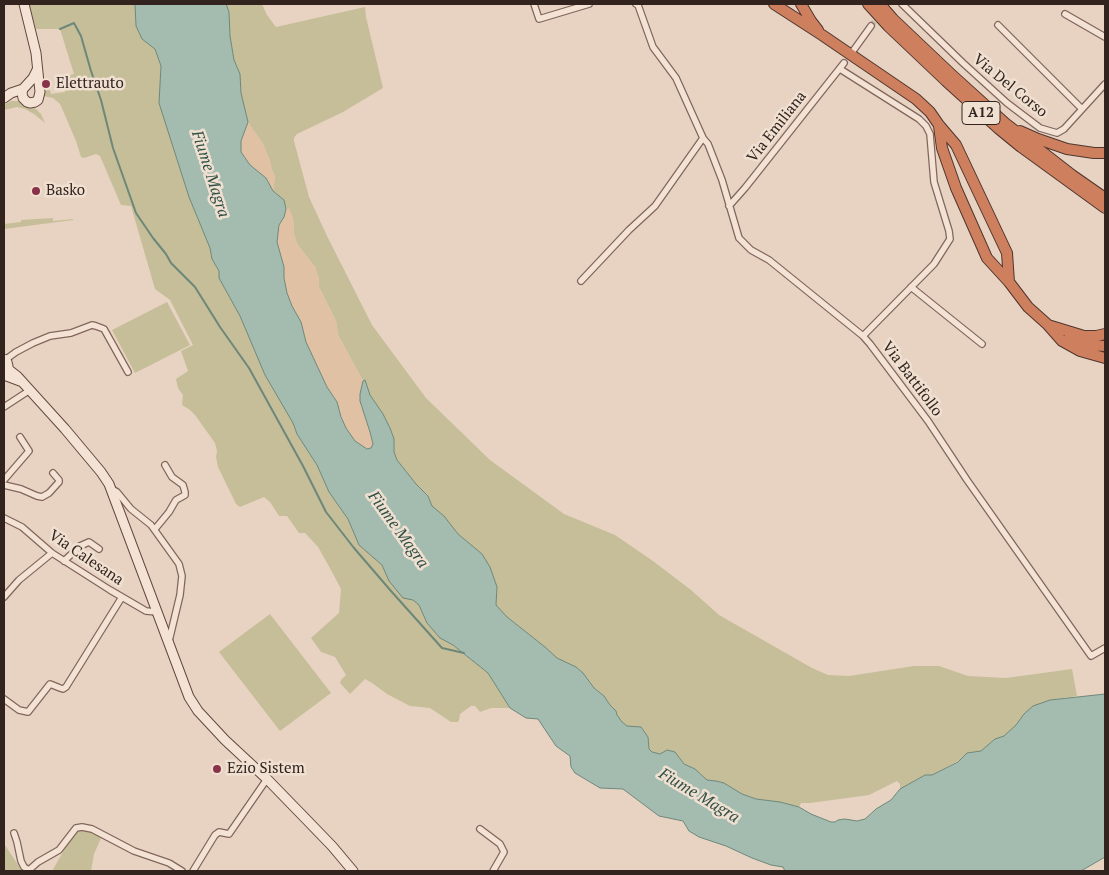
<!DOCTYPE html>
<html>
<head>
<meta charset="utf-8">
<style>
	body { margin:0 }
	#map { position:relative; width:1109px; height:875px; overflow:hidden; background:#e8d3c3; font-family:"PT Serif",serif }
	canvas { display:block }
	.frame { position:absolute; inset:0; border:5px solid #32231e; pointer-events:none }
</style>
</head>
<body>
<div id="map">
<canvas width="1109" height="875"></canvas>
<div class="frame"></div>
</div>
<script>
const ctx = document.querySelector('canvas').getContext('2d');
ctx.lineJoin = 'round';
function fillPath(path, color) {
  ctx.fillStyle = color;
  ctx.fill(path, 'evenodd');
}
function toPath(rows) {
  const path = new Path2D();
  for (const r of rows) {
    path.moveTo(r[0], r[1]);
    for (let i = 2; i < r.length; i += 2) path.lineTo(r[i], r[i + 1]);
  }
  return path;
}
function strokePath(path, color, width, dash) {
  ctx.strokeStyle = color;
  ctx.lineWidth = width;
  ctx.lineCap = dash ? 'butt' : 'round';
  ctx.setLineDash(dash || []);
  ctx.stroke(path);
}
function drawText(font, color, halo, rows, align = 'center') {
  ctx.font = font + ' "PT Serif",serif';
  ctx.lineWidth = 5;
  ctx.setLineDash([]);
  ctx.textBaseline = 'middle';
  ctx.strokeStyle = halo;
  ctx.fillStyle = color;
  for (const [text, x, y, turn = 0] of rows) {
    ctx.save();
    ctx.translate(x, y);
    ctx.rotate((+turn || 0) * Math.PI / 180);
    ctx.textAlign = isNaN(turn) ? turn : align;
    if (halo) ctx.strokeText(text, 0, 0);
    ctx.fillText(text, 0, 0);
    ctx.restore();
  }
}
const green = toPath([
	[28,4,135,4,136,26,142,39,155,49,161,67,159,103,189,197,210,248,212,259,219,271,219,278,240,316,265,375,293,423,297,434,317,465,329,492,348,519,359,545,382,565,389,581,414,600,419,605,427,623,440,638,453,645,488,673,510,708,491,708,480,712,475,706,471,706,460,714,459,720,458,722,451,722,430,708,410,706,387,694,372,683,365,679,350,694,340,683,341,680,346,675,335,657,321,652,311,638,339,613,341,589,331,570,318,547,305,533,299,533,287,516,279,516,270,502,264,497,240,507,236,504,218,467,216,457,217,451,215,443,195,415,190,410,182,405,183,395,178,388,176,379,188,371,181,351,193,345,170,300,155,289,131,206,121,205,100,156,96,154,84,158,81,157,76,141,64,113,60,104,53,98,43,96,42,91,50,90,51,94,65,92,63,77,74,74,60,29,36,29],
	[226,4,262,4,267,15,276,27,365,7,366,17,383,88,343,112,297,134,294,138,294,141,309,197,327,236,372,325,426,398,490,460,564,514,615,535,653,561,691,590,719,615,812,668,828,675,849,676,914,666,939,666,968,676,1006,678,1072,669,1077,696,1050,700,1024,714,1016,725,1004,736,995,739,981,751,967,753,958,761,932,775,924,775,900,789,900,784,897,781,869,795,810,803,801,803,799,807,780,802,756,799,742,794,724,783,716,781,707,780,695,769,684,764,675,752,667,750,660,754,652,752,649,749,648,737,641,727,627,726,622,722,617,715,616,711,610,705,604,696,594,688,583,673,576,667,557,659,545,647,507,617,496,605,497,587,482,554,458,534,444,516,432,506,428,495,416,484,397,460,394,452,394,439,390,428,383,414,370,395,365,381,363,381,338,335,336,321,319,287,319,279,315,267,297,244,294,234,293,219,289,209,286,209,284,200,273,191,275,177,272,170,269,158,248,122,241,93,240,74,234,60,230,36,229,12],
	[11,101,20,101,27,106,35,108,41,114,45,123,34,114,25,109,17,107,4,110,4,105],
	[53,218,53,221,73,219,73,220,4,229,4,224,21,222,21,220],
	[167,302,190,345,135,373,112,330],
	[270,614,331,693,280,731,219,652],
	[88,828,102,836,94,854,91,871,52,871,74,833,80,829],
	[4,844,7,848,22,871,4,871]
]);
const sand = toPath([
	[248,122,263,143,269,158,272,170,275,177,273,191,266,178,250,165,241,152,241,141],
	[289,208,293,219,294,234,297,244,315,267,319,279,319,287,336,321,338,335,363,381,360,394,360,401,370,432,373,444,371,448,367,449,355,441,346,428,341,417,337,402,327,387,306,342,301,322,292,306,287,293,284,278,284,267,277,242,279,225,284,217,286,209]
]);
const water = toPath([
	[135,4,226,4,229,12,230,36,234,60,240,74,241,93,248,122,241,141,241,152,250,165,266,178,273,191,284,200,286,209,284,217,279,225,277,242,284,267,284,278,287,293,292,306,301,322,306,342,327,387,337,402,341,417,346,428,355,441,367,449,371,448,373,444,370,432,360,401,360,394,363,381,365,380,370,395,383,414,390,428,394,439,394,452,397,460,416,484,428,496,432,506,444,516,458,534,482,554,490,567,497,587,496,605,507,617,545,647,557,658,576,667,583,673,594,688,604,696,610,705,616,711,617,715,622,722,627,726,641,727,648,737,649,749,652,752,660,754,667,750,675,752,684,764,695,769,707,780,716,781,724,783,742,794,756,799,780,802,799,807,811,814,831,822,835,822,838,820,845,819,857,821,865,819,876,809,891,800,900,789,925,775,932,775,958,762,967,753,981,751,995,739,1004,736,1016,725,1024,714,1033,706,1050,700,1105,694,1105,857,1081,871,785,871,783,867,771,865,752,858,726,846,699,837,689,831,683,821,659,816,623,789,600,788,575,773,571,767,570,756,556,746,538,719,526,718,510,708,488,673,453,645,440,638,427,623,419,605,413,600,403,598,389,581,382,565,359,545,348,519,329,492,317,465,297,434,293,423,265,375,240,316,219,278,219,271,212,259,210,248,189,197,159,103,161,66,155,49,142,39,136,26,135,4]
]);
const stream = toPath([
	[60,29,74,23,81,36,91,71,101,100,113,148,136,213,153,238,166,254,171,263,195,287,220,327,249,368,303,466,326,512,354,548,391,591,442,648,464,653]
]);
const minorTunnel = toPath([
	[871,26,887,4]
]);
const minor = toPath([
	[534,4,539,19,589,4],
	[636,4,638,5,653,47,676,78,703,138,708,144,722,180,739,238,751,250,769,260,863,336,870,344,928,421,967,480,1091,656,1105,648],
	[902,4,963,63,1007,103,1040,128,1057,133,1064,129,1105,84],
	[1065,14,1105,37],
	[998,25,1082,109],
	[853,51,871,26],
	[840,69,919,119,926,126,930,134,934,182,949,231,950,239,934,264,863,336],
	[729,206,745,188,844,63],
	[581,281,629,230,655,206,703,138],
	[911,287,982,344],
	[5,360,16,352,33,343,50,336,71,333,92,325,96,326,104,329,128,372],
	[4,407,30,390],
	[4,480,29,451,20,437],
	[4,485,21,489,37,496,42,497,49,493,59,482,59,480,53,473],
	[112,489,117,492,131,509,151,525,179,564,182,576,180,595,169,641],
	[4,518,22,527,52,553,110,590,146,611,157,612],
	[155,529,169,512,176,500,185,495,185,492,183,485,172,477,165,465],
	[64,561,80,546,89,542,99,549],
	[4,597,19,580,52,553],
	[4,699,19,710,28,712,50,684,60,688,63,689,66,687,122,597],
	[480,829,500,844,504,852,493,871],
	[14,833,17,842,21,861,24,867,29,870,38,862,59,850,76,828,82,827,92,829,134,851,169,863,182,871],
	[193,871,215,835,219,832,229,834,267,779]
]);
const secondary = toPath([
	[24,4,36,53,40,92,38,100,35,102,30,103,27,102,23,98,22,93,23,89,33,78,37,70],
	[4,98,11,93,23,89],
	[4,359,7,362,8,366,8,371,4,375,20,381],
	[8,369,17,376,65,429,101,472,109,484,189,697,198,711,225,740,267,779,302,815,332,846,353,871]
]);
const motorway = toPath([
	[774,4,822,35,916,99,930,112,939,125,956,145,1007,253,1009,282],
	[801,4,811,21,818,30],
	[868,4,888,26,946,81,999,129,1021,147,1105,208],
	[880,4,893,19,951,74,1005,123,1072,175,1105,198],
	[939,126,942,148,956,188,987,258,1009,282,1028,307,1047,324,1062,341,1080,351,1105,358],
	[1020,131,1038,139,1067,149,1094,153,1105,153],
	[1048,325,1084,336,1096,336,1105,334],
	[1068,339,1084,345,1105,346]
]);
const markers = [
	[46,84,5,"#883349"],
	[36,191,5,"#883349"],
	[217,769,5,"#883349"]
];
const shields = [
	[981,113,38]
];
const shieldNames = [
	["A12",981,113]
];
const poiNames = [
	["Elettrauto",56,84],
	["Basko",46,191],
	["Ezio Sistem",227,769]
];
const streetNames = [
	["Via Del Corso",1010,86,39],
	["Via Emiliana",777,127,-52],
	["Via Battifollo",912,379,53],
	["Via Calesana",86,558,34]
];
const waterNames = [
	["Fiume Magra",210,174,72],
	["Fiume Magra",398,530,54],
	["Fiume Magra",699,796,31]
];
fillPath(green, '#c5be98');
fillPath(sand, '#e1c1a3');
fillPath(water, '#a4bbaf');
strokePath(water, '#6d887a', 1);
strokePath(stream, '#6d887a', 2);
strokePath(minorTunnel, '#c4b0a2', 5.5, [5.5, 3]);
strokePath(minor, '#80665c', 8);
strokePath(secondary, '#62483f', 11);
strokePath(motorway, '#4e3630', 12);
strokePath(minor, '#f4e3d5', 5.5);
strokePath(secondary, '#f4e3d5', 9);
strokePath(motorway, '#ce7f5d', 10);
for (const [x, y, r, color] of markers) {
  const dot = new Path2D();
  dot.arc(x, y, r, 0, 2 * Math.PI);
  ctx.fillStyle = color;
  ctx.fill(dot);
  strokePath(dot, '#f0e0d1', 2);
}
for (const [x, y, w] of shields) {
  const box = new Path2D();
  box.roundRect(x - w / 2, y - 11.5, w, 23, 4);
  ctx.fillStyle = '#f0e0d1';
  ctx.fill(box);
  strokePath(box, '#32231e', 1);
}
drawText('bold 14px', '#32231e', null, shieldNames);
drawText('15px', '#32231e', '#f0e0d1', poiNames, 'left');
drawText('15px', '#32231e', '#f0e0d1', streetNames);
drawText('italic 16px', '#2f5045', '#f0e0d1', waterNames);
</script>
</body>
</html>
